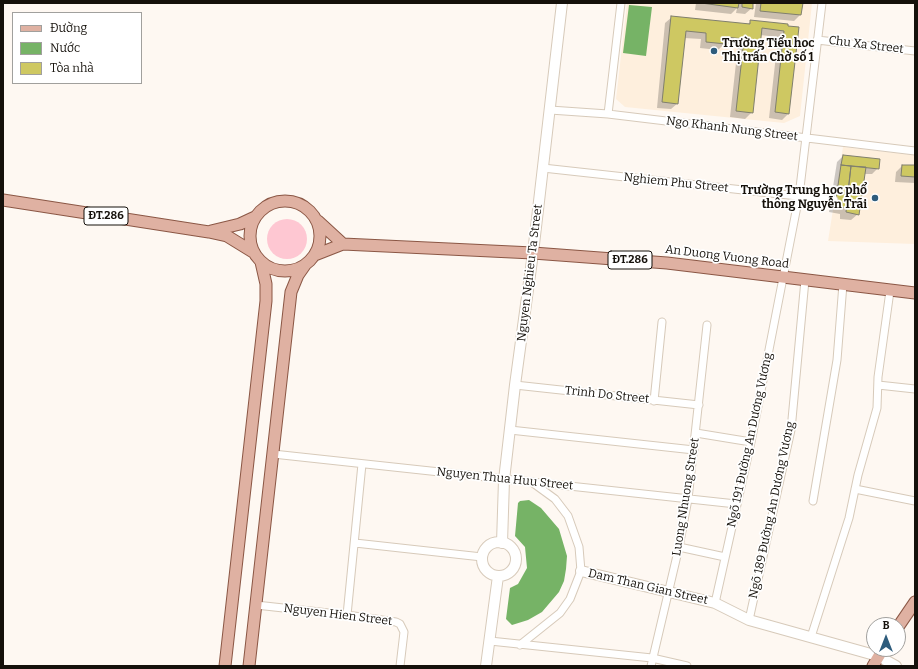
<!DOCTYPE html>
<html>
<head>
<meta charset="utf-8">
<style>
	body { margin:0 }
	#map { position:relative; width:918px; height:669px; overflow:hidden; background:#fef8f2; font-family:Bitter,serif }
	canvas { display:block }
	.frame { position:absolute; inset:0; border:4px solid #15110b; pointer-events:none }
	.legend { position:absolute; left:12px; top:12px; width:130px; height:72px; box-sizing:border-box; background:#fff; border:1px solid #a1a09d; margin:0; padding:5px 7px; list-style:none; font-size:12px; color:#15110b }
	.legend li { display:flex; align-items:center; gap:8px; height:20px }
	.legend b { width:20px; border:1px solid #a1a09d }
	.north { position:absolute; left:866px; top:617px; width:40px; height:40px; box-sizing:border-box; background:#fff; border:1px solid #a1a09d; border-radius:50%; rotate:0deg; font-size:11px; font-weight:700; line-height:16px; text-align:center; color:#15110b }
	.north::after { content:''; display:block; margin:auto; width:14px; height:18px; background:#2e5c7c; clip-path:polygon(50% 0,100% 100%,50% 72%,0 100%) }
</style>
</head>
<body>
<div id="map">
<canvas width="918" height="669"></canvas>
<div class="frame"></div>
<ul class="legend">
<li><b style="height:5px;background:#dfb1a2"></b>Đường</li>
<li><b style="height:11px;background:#76b366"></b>Nước</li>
<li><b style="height:11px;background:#cec862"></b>Tòa nhà</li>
</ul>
<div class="north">B</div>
</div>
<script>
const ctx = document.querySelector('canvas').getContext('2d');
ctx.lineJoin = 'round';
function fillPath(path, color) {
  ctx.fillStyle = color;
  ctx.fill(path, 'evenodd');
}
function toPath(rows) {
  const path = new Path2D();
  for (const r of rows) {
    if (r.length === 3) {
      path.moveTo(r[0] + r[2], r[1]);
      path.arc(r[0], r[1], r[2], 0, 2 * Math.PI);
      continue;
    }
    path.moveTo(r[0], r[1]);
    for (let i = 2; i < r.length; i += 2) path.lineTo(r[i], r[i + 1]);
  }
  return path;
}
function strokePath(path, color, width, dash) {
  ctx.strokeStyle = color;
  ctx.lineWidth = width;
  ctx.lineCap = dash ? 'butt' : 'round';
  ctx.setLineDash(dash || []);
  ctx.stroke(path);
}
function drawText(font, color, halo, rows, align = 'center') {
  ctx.font = font + ' Bitter,serif';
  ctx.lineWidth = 3.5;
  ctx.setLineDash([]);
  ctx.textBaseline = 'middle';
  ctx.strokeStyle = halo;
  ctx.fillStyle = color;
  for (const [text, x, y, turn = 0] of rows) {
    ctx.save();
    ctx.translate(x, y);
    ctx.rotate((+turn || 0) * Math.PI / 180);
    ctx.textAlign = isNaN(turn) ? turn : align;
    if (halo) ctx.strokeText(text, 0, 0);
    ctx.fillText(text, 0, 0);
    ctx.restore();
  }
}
const built = toPath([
	[627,3,812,3,800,116,784,123,625,107,616,99],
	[843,147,915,155,915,244,828,241]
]);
const green = toPath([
	[287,239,20]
]);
const water = toPath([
	[629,5,652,7,646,56,623,53],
	[529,500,541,508,559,529,567,556,566,569,564,581,559,592,542,612,528,620,512,625,506,619,510,588,518,584,527,568,525,547,515,536,518,503,520,501]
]);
const shadow = toPath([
	[696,3,752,3,752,8,745,14,736,13,737,8,731,14,695,10],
	[756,3,802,3,800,15,794,21,754,17],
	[672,17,747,25,751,21,787,25,788,114,782,120,769,118,778,37,760,35,752,112,745,119,730,117,738,45,725,43,718,50,700,48,701,39,684,38,678,103,671,109,657,108,665,23],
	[843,156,878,168,872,174,864,174,858,214,851,220,840,219,840,214,829,212,837,162],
	[902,166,915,166,915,183,895,182,896,172]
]);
const building = toPath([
	[701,3,739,3,738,8,701,3],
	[742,3,753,3,753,9,742,7,742,3],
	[761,3,803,3,801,15,760,11,761,3],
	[671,16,750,24,750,20,788,24,788,26,799,27,789,114,775,112,784,31,762,28,753,113,736,111,744,39,726,37,726,44,706,42,706,33,686,31,678,104,662,102,671,16],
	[843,155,880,159,879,169,841,165,843,155],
	[841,165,851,166,846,208,835,206,841,165],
	[902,165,915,165,915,177,901,176,902,165],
	[851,166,866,167,859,215,846,212,851,166]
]);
const street = toPath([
	[817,40,915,51],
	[550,110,608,114,915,151],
	[608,114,621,3],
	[543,168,834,200],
	[515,385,699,405],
	[878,385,915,389],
	[654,401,662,322],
	[510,430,694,450],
	[696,433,751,442],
	[273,454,736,504],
	[855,489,915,501],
	[813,501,837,360,843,284],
	[355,543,482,557],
	[679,547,725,557],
	[715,603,751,442,799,196,822,3],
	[256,605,347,615,396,622,400,624,404,632,400,666],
	[347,615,362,464],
	[749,620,791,430,805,280],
	[811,637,849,518,858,475,877,408,878,377,890,291],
	[490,641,652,658,687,666],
	[520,645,560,613,570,599,581,571,579,547,568,516,555,499,533,483],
	[651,666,679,547,688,499,707,325]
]);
const secondary = toPath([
	[499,559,17],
	[502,543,504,480,515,385,533,253,562,3],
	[581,571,715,603,749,620,878,656,896,666],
	[486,666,498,576]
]);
const primary = toPath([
	[3,200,209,232,227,236,253,252],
	[285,236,35],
	[318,221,343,244],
	[211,231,240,224,255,217],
	[315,255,343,244,533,253,667,263,915,293],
	[898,627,915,602],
	[225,666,266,301,266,284,261,262],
	[249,666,291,292,298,275,305,265],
	[873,666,883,649]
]);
const markers = [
	[714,51,4,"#2e5c7c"],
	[875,198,4,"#2e5c7c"]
];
const shields = [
	[106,216,44],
	[630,260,44]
];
const shieldNames = [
	["ĐT.286",106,216],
	["ĐT.286",630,260]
];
const poiNames = [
	["Trường Tiểu học",722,44],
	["Thị trấn Chờ số 1",722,58],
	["Trường Trung học phổ",867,191,"right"],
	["thông Nguyễn Trãi",867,205,"right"]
];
const streetNames = [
	["Chu Xa Street",866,45,7],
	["Ngo Khanh Nung Street",732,129,7],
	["Nghiem Phu Street",676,183,6],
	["An Duong Vuong Road",727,257,7],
	["Nguyen Nghieu Ta Street",530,273,-83],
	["Trinh Do Street",607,395,6],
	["Ngõ 191 Đường An Dương Vương",750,440,-78],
	["Nguyen Thua Huu Street",505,479,6],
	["Luong Nhuong Street",686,497,-81],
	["Ngõ 189 Đường An Dương Vương",772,510,-78],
	["Dam Than Gian Street",648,587,13],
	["Nguyen Hien Street",338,615,7]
];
fillPath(built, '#feefdd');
fillPath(green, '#fec7d2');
fillPath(water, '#76b366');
fillPath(shadow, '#0003');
fillPath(building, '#cec862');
strokePath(building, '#807f6e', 1);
strokePath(street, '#d7caba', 9);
strokePath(secondary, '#d7caba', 12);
strokePath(primary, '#8b5745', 13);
strokePath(street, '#fff', 7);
strokePath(secondary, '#fff', 10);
strokePath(primary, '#dfb1a2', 11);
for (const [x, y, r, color] of markers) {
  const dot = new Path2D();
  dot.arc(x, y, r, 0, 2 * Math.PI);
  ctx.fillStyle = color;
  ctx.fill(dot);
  strokePath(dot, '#fff', 1.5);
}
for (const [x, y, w] of shields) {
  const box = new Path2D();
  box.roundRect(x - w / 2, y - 9, w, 18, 3);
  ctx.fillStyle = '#fff';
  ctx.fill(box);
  strokePath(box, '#15110b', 1);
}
drawText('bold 11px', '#15110b', null, shieldNames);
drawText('bold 12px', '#15110b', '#fff', poiNames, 'left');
drawText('12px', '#15110b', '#fff', streetNames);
</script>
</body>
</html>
